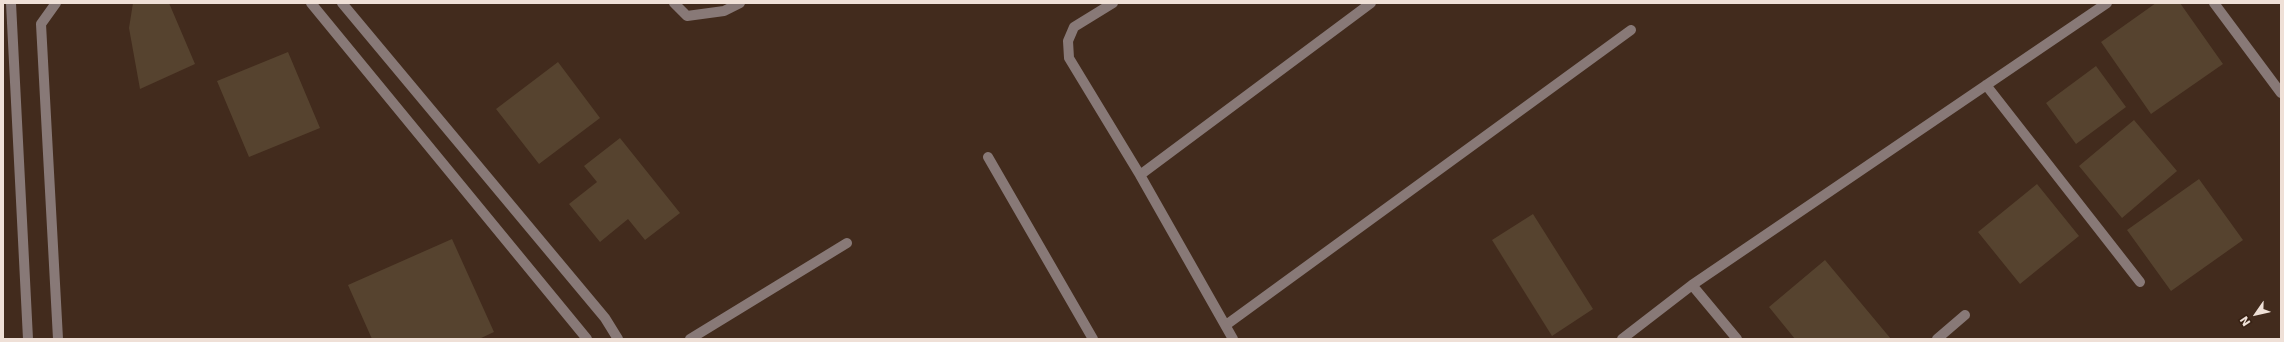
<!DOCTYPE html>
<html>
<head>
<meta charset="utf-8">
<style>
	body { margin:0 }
	#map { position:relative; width:2284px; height:342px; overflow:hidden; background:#422b1d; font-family:"DejaVu Sans",sans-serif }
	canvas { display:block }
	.frame { position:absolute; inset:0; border:4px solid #efe0d7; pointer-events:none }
	.north { position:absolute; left:2236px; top:294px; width:40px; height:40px; -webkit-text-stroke:3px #372113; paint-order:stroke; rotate:236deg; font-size:11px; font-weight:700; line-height:16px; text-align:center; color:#efe0d7 }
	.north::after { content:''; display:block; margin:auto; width:14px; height:18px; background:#efe0d7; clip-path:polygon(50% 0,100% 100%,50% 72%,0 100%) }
</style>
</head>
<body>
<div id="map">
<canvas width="2284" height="342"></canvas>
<div class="frame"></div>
<div class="north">N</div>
</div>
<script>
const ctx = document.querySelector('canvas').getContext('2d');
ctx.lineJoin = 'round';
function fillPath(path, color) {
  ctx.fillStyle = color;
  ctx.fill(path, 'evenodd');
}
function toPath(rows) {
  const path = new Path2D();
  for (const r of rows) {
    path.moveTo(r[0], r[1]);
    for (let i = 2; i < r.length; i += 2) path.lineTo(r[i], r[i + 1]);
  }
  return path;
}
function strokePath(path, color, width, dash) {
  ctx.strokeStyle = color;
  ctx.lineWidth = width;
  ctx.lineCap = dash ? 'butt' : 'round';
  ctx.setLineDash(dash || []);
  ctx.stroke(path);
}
const building = toPath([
	[133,3,169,3,195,64,140,89,129,28],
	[2156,3,2180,3,2223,64,2151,114,2101,42],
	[288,52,320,128,249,157,217,81],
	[558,62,600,118,539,164,496,109],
	[2096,66,2126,107,2076,144,2046,103],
	[2134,120,2177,171,2122,218,2079,166],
	[620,138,680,213,645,240,628,219,600,242,569,204,597,182,584,166],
	[2199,179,2243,240,2171,291,2127,230],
	[2037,184,2079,236,2020,284,1978,232],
	[1533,214,1593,309,1552,336,1492,240],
	[452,239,494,332,479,339,372,339,348,285],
	[1825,260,1891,339,1795,339,1769,307]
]);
const minor = toPath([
	[11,3,28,339],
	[56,3,41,24,58,339],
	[311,3,587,339],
	[342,3,605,318,618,339],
	[674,3,687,16,724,11,740,3],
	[1113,3,1074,27,1068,41,1069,58,1140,175,1233,339],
	[2214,3,2281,93],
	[1986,85,2140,282],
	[988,157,1093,339],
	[1140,175,1371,3],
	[1692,285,1737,339],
	[1226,325,1631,30],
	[690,339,847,243],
	[1622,339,1692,285,2107,3],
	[1937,339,1965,315]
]);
fillPath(building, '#56432f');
strokePath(minor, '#887977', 10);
</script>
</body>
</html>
